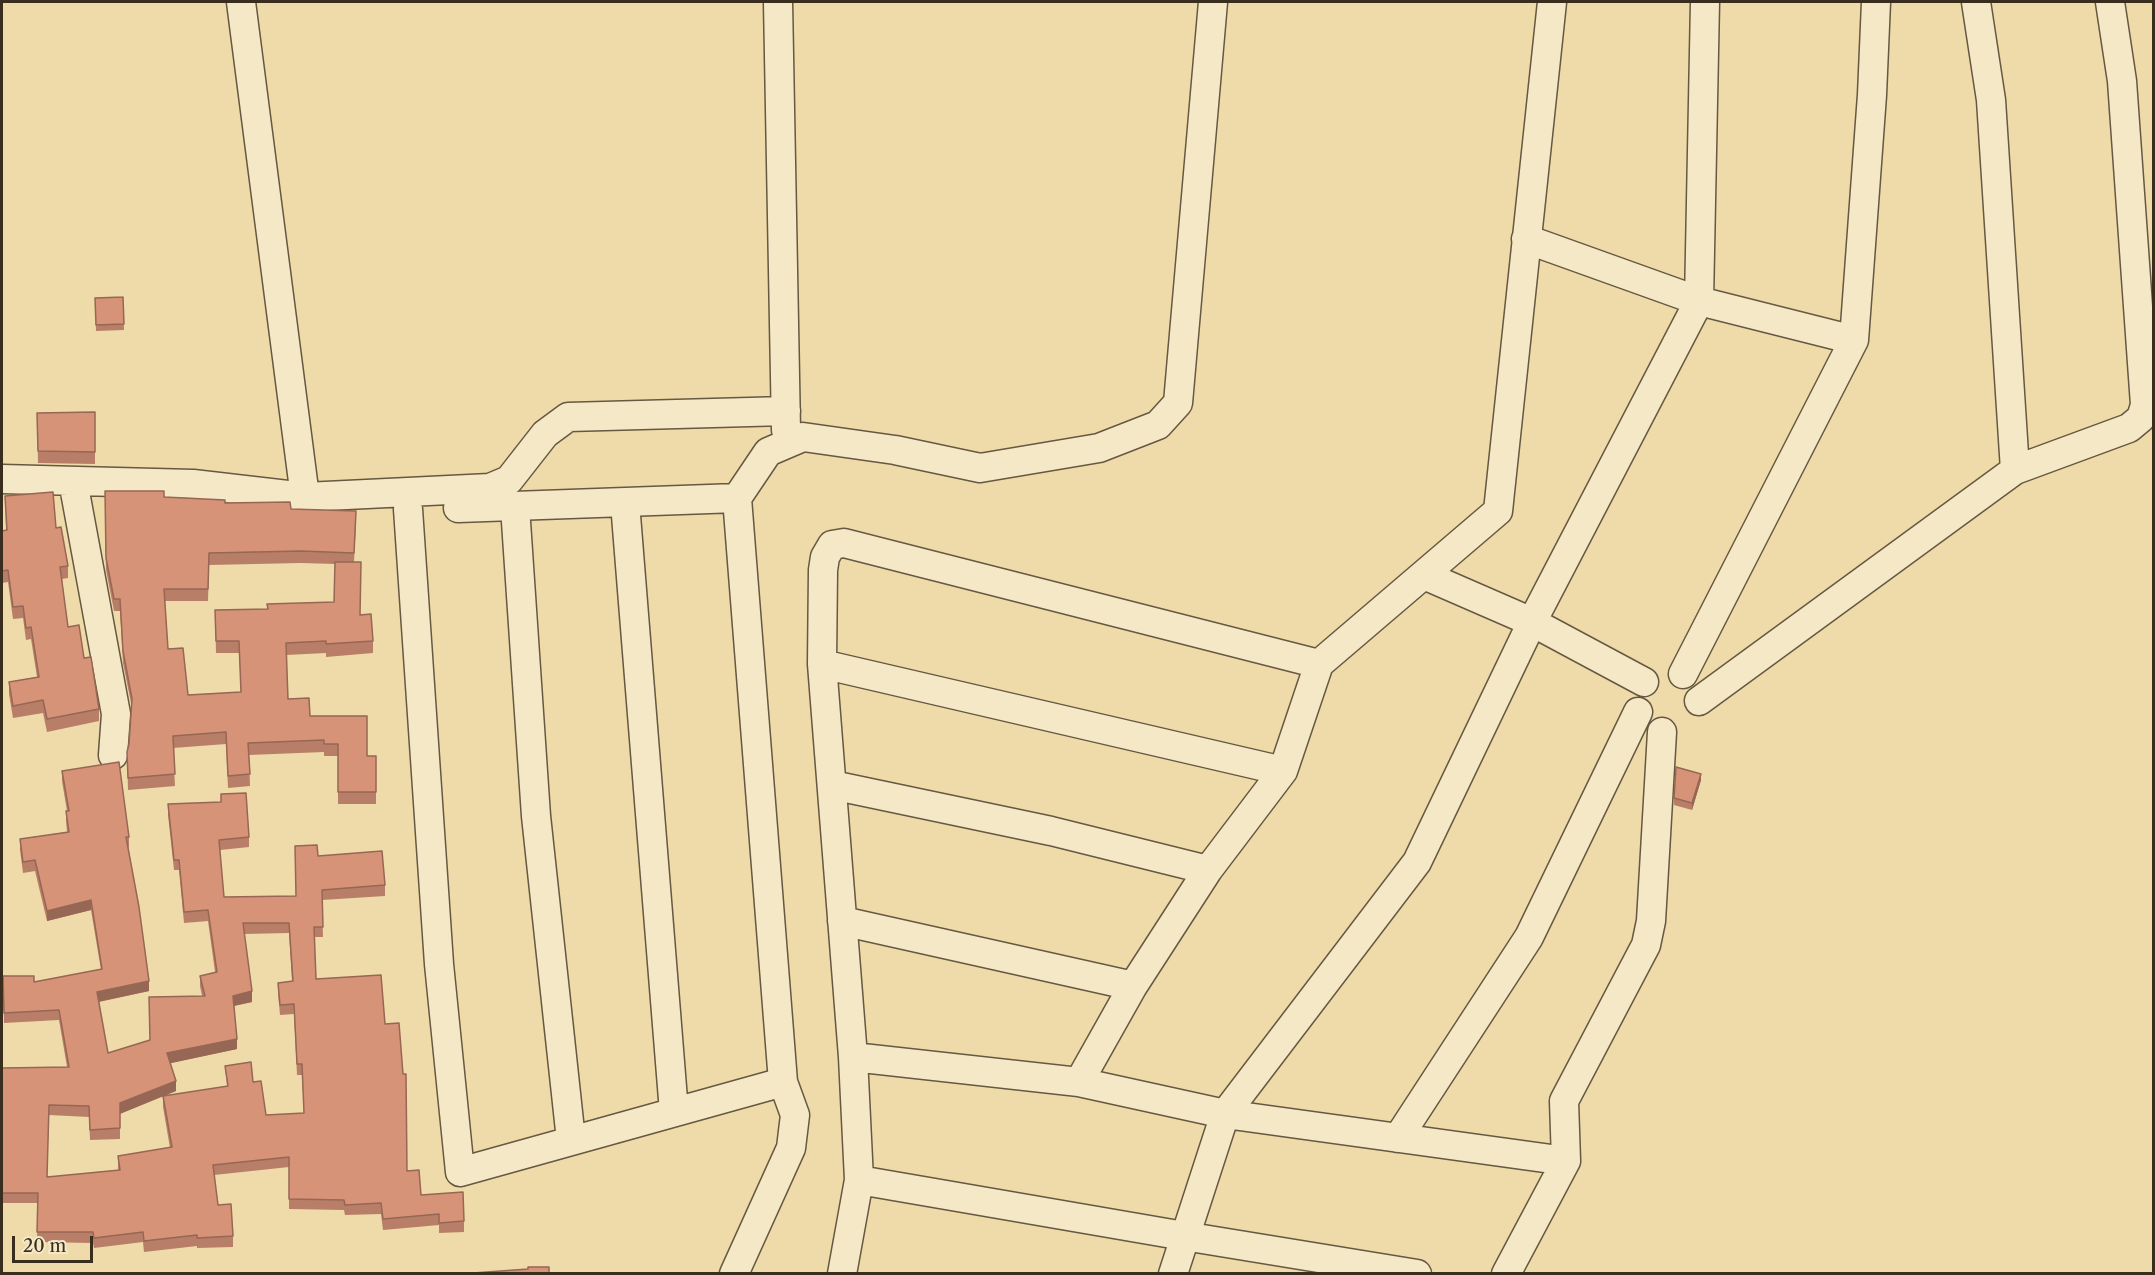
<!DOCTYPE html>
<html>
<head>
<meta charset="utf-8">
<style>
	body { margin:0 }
	#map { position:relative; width:2155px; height:1275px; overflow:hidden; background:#eedba9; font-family:"Libre Caslon Text",serif }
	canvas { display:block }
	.frame { position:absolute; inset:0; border:3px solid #392d1e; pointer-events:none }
	.scale { position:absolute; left:12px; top:1236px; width:81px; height:27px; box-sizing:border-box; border:3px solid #392d1e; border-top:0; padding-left:8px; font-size:18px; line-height:21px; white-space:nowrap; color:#392d1e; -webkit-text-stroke:4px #f4e8c7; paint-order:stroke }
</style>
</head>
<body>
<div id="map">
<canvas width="2155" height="1275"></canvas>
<div class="frame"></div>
<div class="scale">20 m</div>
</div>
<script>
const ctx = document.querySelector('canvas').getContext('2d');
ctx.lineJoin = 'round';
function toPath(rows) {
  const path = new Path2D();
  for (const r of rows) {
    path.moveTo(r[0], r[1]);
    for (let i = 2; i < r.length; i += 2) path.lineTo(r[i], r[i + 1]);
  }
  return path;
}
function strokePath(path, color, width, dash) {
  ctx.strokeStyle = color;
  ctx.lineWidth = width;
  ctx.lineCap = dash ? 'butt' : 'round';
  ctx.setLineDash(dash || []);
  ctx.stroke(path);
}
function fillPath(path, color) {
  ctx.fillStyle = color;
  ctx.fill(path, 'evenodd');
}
const street = toPath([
	[241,2,305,497,490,488,509,480,545,434,568,417,786,411],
	[778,2,786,430],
	[1976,2,1991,100,2015,470],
	[1526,239,1699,301,1854,340],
	[2,479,193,484,322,499],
	[73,481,116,714,113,755],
	[625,503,674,1112],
	[515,507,536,816,571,1140],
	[458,508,737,498],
	[408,509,439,964,460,1172,783,1082],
	[1424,575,1532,622,1644,682],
	[822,664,1283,771],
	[1683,674,1854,340,1872,95,1876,2],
	[1699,701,2015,470,2129,428,2141,418,2145,405,2122,81,2110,2],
	[832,785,1051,831,1208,870],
	[842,921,1133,986],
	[853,1057,1079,1082,1225,1114,1566,1161,1506,1274],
	[1079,1082,1133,986,1208,870,1283,771,1319,664,1498,511,1552,2],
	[1398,1138,1529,937,1638,712],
	[1566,1161,1564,1101,1646,945,1651,921,1662,732],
	[859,1180,1184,1236,1417,1274],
	[734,1274,791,1148,795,1115,783,1082,737,498,768,452,803,437,895,450,980,468,1099,448,1158,425,1178,403,1213,2],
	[842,1274,859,1180,853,1057,822,664,823,570,825,557,832,545,844,543,1319,664],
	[1173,1274,1225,1114,1417,862,1532,622,1699,301,1705,2]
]);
const wall = toPath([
	[123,297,124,330,96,331,95,298],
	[95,412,95,464,38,463,37,413],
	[105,491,291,509,356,523,354,562,360,615,373,641,373,653,326,657,326,653,286,655,288,699,310,716,367,756,376,756,376,804,338,804,338,756,324,756,324,752,249,755,250,786,228,788,226,744,173,748,175,786,128,790,127,752,129,744,132,708,123,663,120,611,114,611,106,570],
	[301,563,335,564,334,602,268,609,215,610,216,653,239,653,241,692,188,695,168,649,165,601,208,601,209,565],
	[5,496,56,528,68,566,68,578,62,579,68,627,84,658,99,709,99,721,47,732,43,713,13,718,9,694,9,682,37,677,31,639,26,640,23,618,13,619,8,582,2,583,2,531,6,530],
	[62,771,129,837,129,847,128,848,149,991,99,1002,108,1053,150,1040,202,996,200,986,200,976,215,972,208,921,184,923,179,870,174,870,168,815,168,804,249,837,249,847,220,850,224,897,296,896,318,856,385,885,385,896,322,900,323,937,314,937,316,979,385,1024,407,1171,421,1195,464,1221,464,1232,439,1233,439,1225,383,1230,381,1214,345,1215,344,1210,289,1209,289,1167,214,1175,218,1205,233,1236,233,1247,197,1248,197,1246,144,1252,143,1242,94,1248,93,1243,37,1242,38,1203,2,1203,2,1068,67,1067,59,1020,4,1023,3,976,34,982,101,970,91,910,47,921,35,871,23,873,20,850,20,839,67,832,66,821,66,811,67,811,62,781],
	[289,933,292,981,278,983,278,993,280,1015,294,1014,297,1075,302,1075,304,1113,266,1115,253,1082,225,1066,227,1086,163,1096,176,1091,170,1063,237,1049,234,1006,252,1002,244,934],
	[163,1096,163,1107,170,1148,118,1156,118,1170,47,1177,49,1115,89,1117,90,1140,120,1139,120,1113],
	[1701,780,1692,810,1674,805,1674,798]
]);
const shadedWall = toPath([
	[1701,774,1701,780,1692,810,1692,803],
	[91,900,91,910,47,921,47,911],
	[149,981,149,991,97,1002,97,992],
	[252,991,252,1002,233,1006,233,996],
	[237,1039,237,1049,167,1064,167,1053],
	[176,1081,176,1091,120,1114,120,1103]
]);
const building = toPath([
	[123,297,124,324,96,325,95,298,123,297],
	[95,412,95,452,38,451,37,413,95,412],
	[105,491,164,491,164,497,225,500,225,503,290,502,291,509,356,511,354,553,301,551,209,553,208,589,164,589,168,649,183,648,188,695,241,692,239,641,216,641,215,610,268,609,267,604,334,602,335,562,361,562,360,615,371,614,373,641,326,644,326,641,286,643,288,699,309,698,310,716,367,716,367,756,376,756,376,792,338,792,338,744,324,744,324,740,248,743,250,774,228,776,226,732,173,736,175,774,128,778,127,752,129,744,132,699,123,651,120,599,114,599,106,558,105,491],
	[53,492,56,528,61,527,68,566,60,567,68,627,79,625,84,658,91,657,99,709,47,719,43,700,13,706,9,682,39,677,31,627,26,628,23,606,13,607,8,570,2,571,2,531,7,530,5,496,53,492],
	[119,762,129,837,126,837,139,907,149,981,97,992,108,1053,150,1040,149,997,205,996,200,976,217,972,208,910,184,912,179,860,174,860,168,804,221,802,221,794,246,793,249,837,219,840,224,897,296,896,295,846,317,845,318,856,382,851,385,885,322,890,323,927,314,927,316,979,381,975,385,1024,399,1023,403,1074,406,1074,407,1171,419,1170,421,1195,463,1192,464,1221,439,1223,439,1214,383,1219,381,1203,345,1205,344,1200,289,1199,289,1157,213,1165,218,1205,231,1204,233,1236,197,1238,197,1235,144,1241,143,1232,94,1238,93,1232,37,1232,38,1193,2,1193,2,1068,69,1067,59,1010,4,1013,3,976,34,976,34,982,102,969,91,900,47,911,35,860,23,862,20,839,69,832,66,811,69,811,62,771,119,762],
	[243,923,289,923,293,981,278,983,280,1005,294,1004,297,1064,302,1064,304,1113,266,1115,261,1081,253,1082,251,1062,225,1066,228,1086,163,1096,172,1147,118,1156,120,1170,47,1177,49,1105,89,1106,90,1130,120,1128,120,1103,176,1081,167,1053,237,1039,233,996,252,991,243,923],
	[1676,767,1701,774,1692,803,1674,798,1676,767],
	[528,1267,549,1267,549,1274,459,1274,528,1269,528,1267]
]);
strokePath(street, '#665841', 31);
strokePath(street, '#f4e8c7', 28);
fillPath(wall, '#b97e67');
fillPath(shadedWall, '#966754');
fillPath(building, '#d79378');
strokePath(building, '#966754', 1.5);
</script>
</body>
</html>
